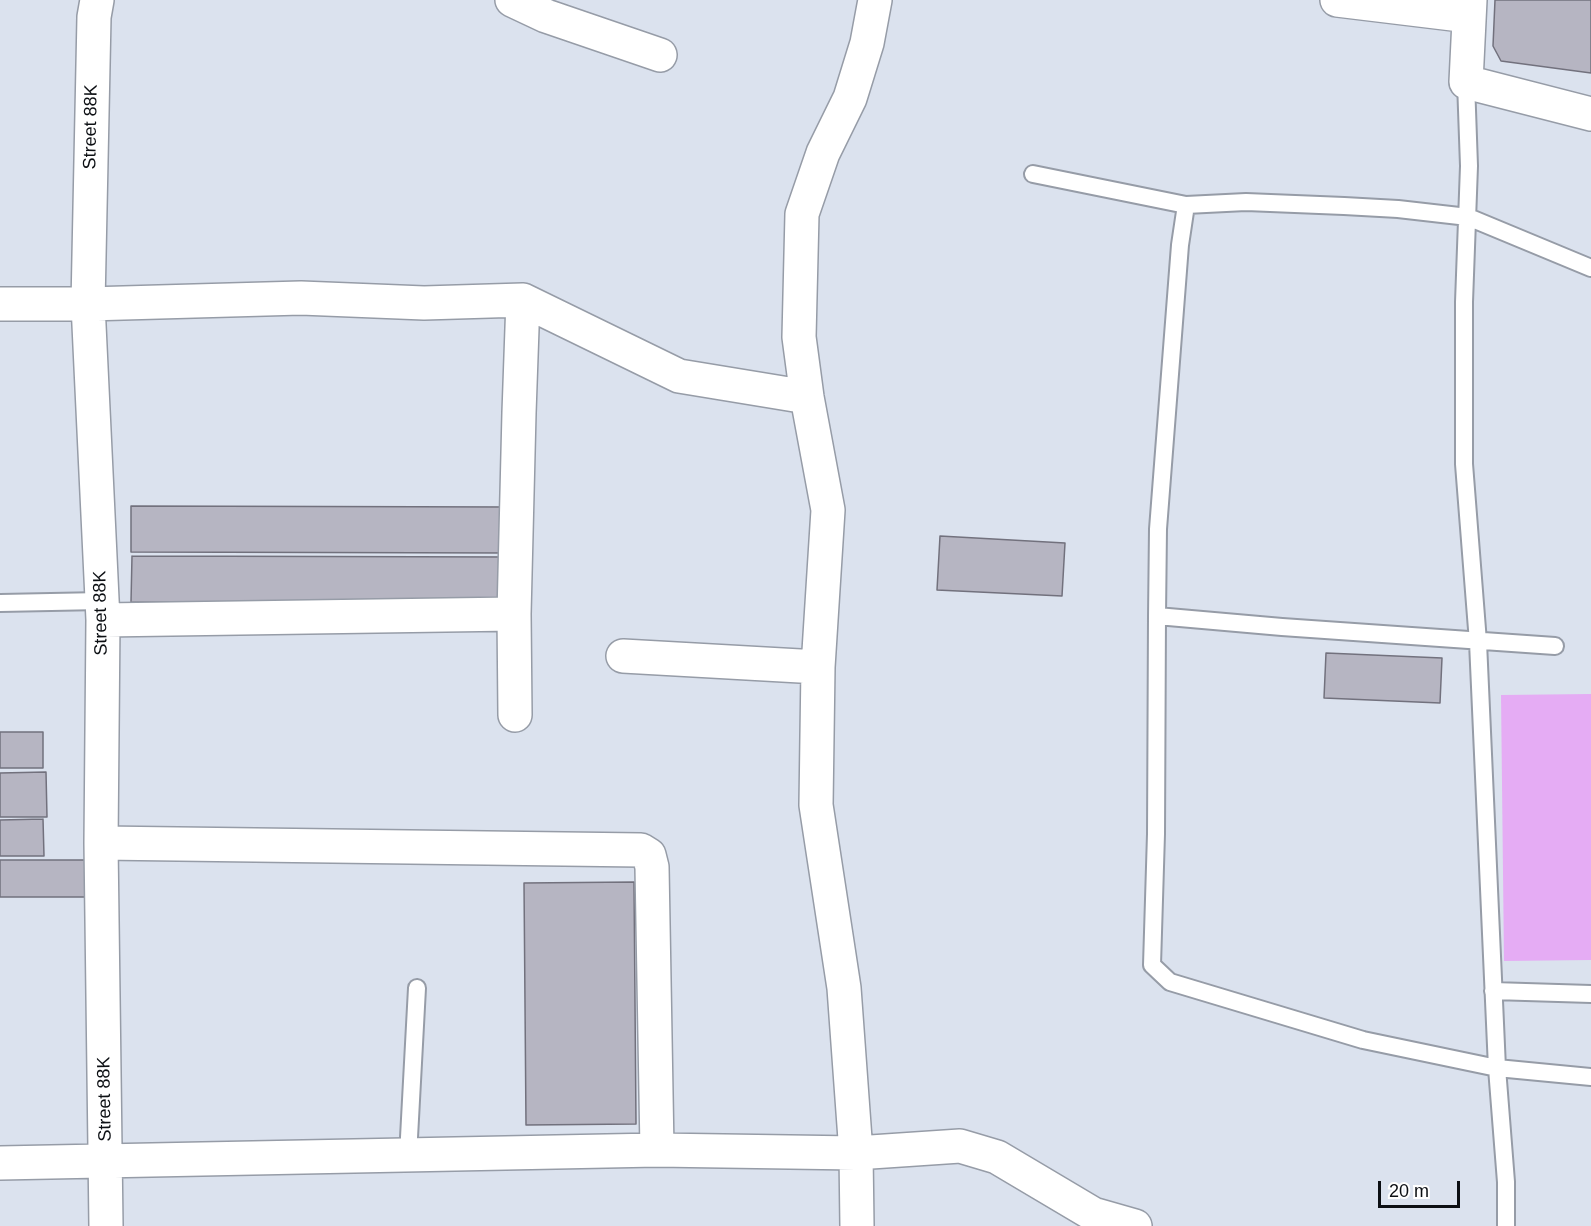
<!DOCTYPE html>
<html>
<head>
<meta charset="utf-8">
<style>
	body { margin:0 }
	#map { position:relative; width:1591px; height:1226px; overflow:hidden; background:#dbe2ee; font-family:Helvetica,sans-serif }
	canvas { display:block }
	.scale { position:absolute; left:1378px; top:1181px; width:82px; height:27px; box-sizing:border-box; border:3px solid #0c0f13; border-top:0; padding-left:8px; font-size:18px; line-height:21px; white-space:nowrap; color:#0c0f13; -webkit-text-stroke:4px #fff; paint-order:stroke }
</style>
</head>
<body>
<div id="map">
<canvas width="1591" height="1226"></canvas>
<div class="scale">20 m</div>
</div>
<script>
const ctx = document.querySelector('canvas').getContext('2d');
ctx.lineJoin = 'round';
function fillPath(path, color) {
  ctx.fillStyle = color;
  ctx.fill(path, 'evenodd');
}
function toPath(rows) {
  const path = new Path2D();
  for (const r of rows) {
    path.moveTo(r[0], r[1]);
    for (let i = 2; i < r.length; i += 2) path.lineTo(r[i], r[i + 1]);
  }
  return path;
}
function strokePath(path, color, width, dash) {
  ctx.strokeStyle = color;
  ctx.lineWidth = width;
  ctx.lineCap = dash ? 'butt' : 'round';
  ctx.setLineDash(dash || []);
  ctx.stroke(path);
}
function drawText(font, color, halo, rows, align = 'center') {
  ctx.font = font + ' Helvetica,sans-serif';
  ctx.lineWidth = 6;
  ctx.setLineDash([]);
  ctx.textBaseline = 'middle';
  ctx.strokeStyle = halo;
  ctx.fillStyle = color;
  for (const [text, x, y, turn = 0] of rows) {
    ctx.save();
    ctx.translate(x, y);
    ctx.rotate((+turn || 0) * Math.PI / 180);
    ctx.textAlign = isNaN(turn) ? turn : align;
    if (halo) ctx.strokeText(text, 0, 0);
    ctx.fillText(text, 0, 0);
    ctx.restore();
  }
}
const green = toPath([
	[1591,694,1591,960,1504,961,1501,695]
]);
const building = toPath([
	[1495,0,1591,0,1591,73,1501,61,1493,46,1495,0],
	[131,506,510,507,509,553,131,552,131,506],
	[940,536,1065,543,1062,596,937,590,940,536],
	[132,556,510,557,510,603,131,602,132,556],
	[1326,653,1442,658,1440,703,1324,698,1326,653],
	[0,732,43,732,43,768,0,768,0,732],
	[46,772,47,817,0,817,0,773,46,772],
	[43,819,44,856,0,856,0,820,43,819],
	[0,860,91,860,91,897,0,897,0,860],
	[634,882,636,1124,526,1125,524,883,634,882]
]);
const lane = toPath([
	[1466,82,1469,166,1464,302,1464,464,1478,642,1497,1068,1506,1182,1506,1226],
	[1033,174,1186,205],
	[1591,268,1468,217,1398,209,1344,206,1246,202,1186,205,1180,245,1158,529,1157,616,1156,834,1152,965,1170,982,1363,1040,1497,1068,1591,1077],
	[0,603,102,601],
	[1157,616,1282,627,1555,646],
	[1493,991,1591,994],
	[408,1156,417,988]
]);
const street = toPath([
	[97,0,94,17,88,304,103,620,101,843,106,1226],
	[512,0,546,16,660,55],
	[1337,0,1469,16],
	[1470,0,1466,82,1591,114],
	[0,304,88,304,301,298,424,303,523,300,679,376,807,397],
	[103,620,514,614],
	[623,656,818,667],
	[515,715,514,614,519,413,523,300],
	[101,843,641,850,649,855,652,867,657,1150],
	[0,1163,657,1150,856,1153,960,1146,997,1157,1093,1214,1135,1226],
	[857,1226,856,1153,844,988,816,805,818,667,828,510,807,397,799,337,802,214,823,153,850,98,867,43,875,0]
]);
const streetNames = [
	["Street 88K",91,127,-89],
	["Street 88K",101,613,-91],
	["Street 88K",105,1099,-91]
];
fillPath(green, '#e5acf4');
fillPath(building, '#b6b5c2');
strokePath(building, '#72717d', 1.5);
strokePath(lane, '#969ca7', 20);
strokePath(street, '#969ca7', 36);
strokePath(lane, '#fff', 16);
strokePath(street, '#fff', 33);
drawText('18px', '#0c0f13', '#fff', streetNames);
</script>
</body>
</html>
